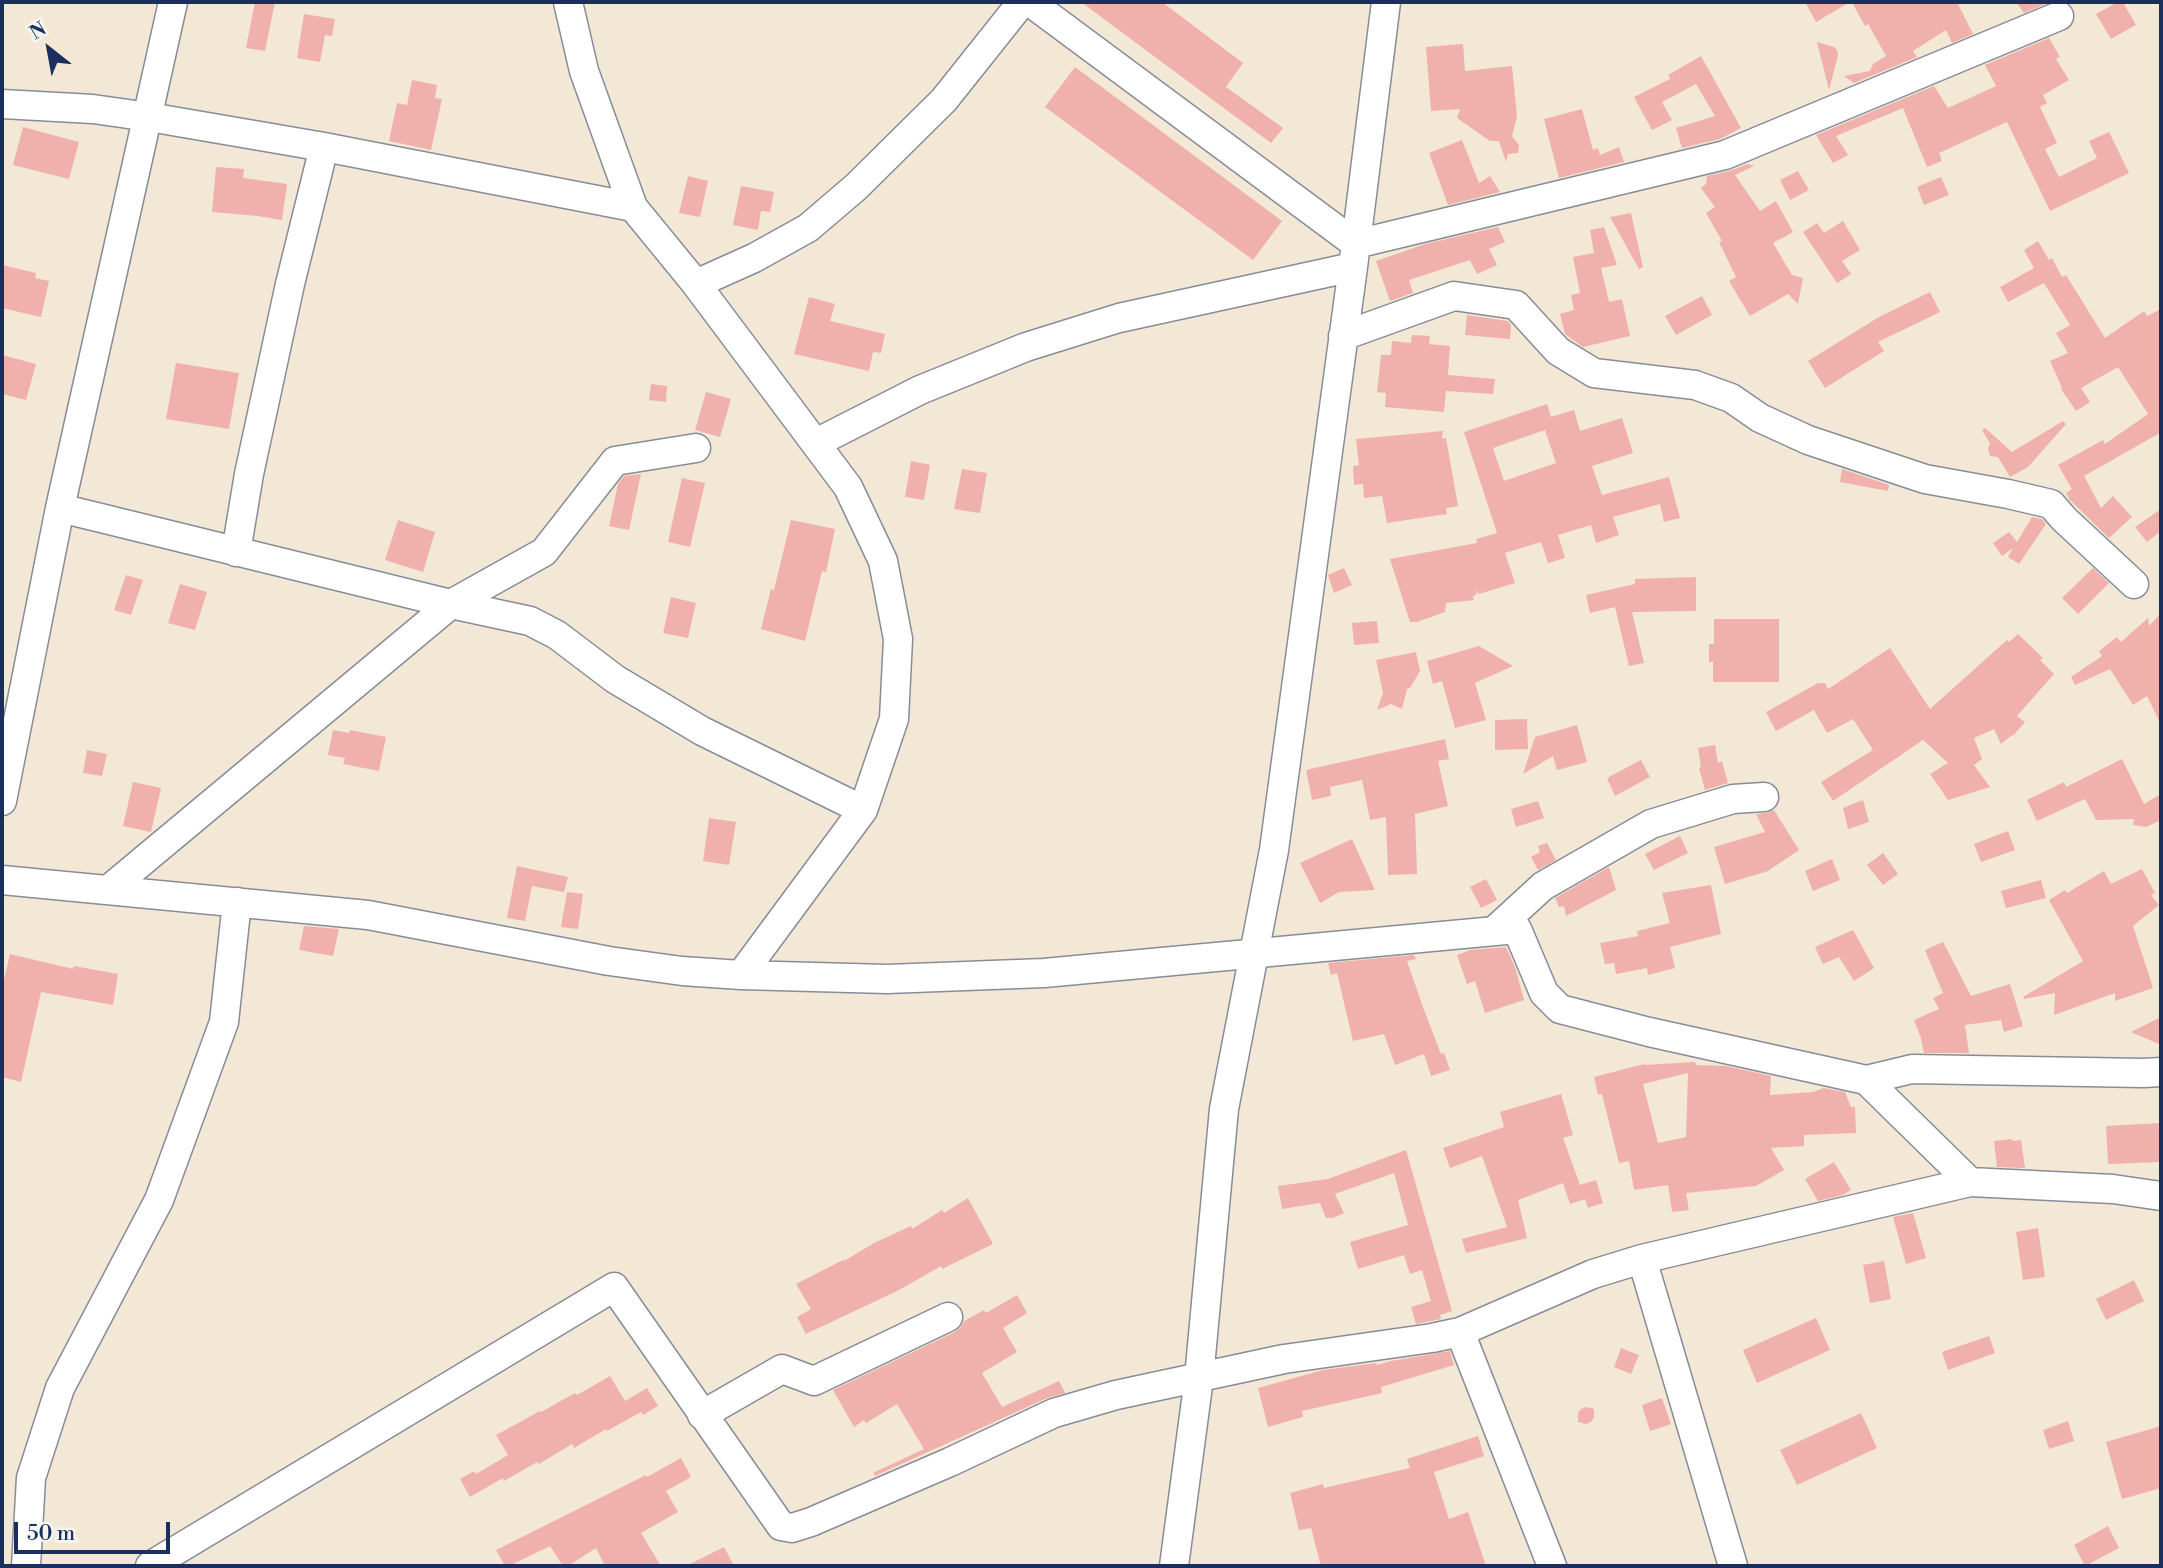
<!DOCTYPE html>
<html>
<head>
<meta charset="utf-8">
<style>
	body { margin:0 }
	#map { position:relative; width:2163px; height:1568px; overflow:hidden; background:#f3e8d5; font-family:"Libre Bodoni",serif }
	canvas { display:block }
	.frame { position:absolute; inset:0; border:4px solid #1b2f5e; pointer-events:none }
	.north { position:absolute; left:14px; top:14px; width:70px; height:70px; -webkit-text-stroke:5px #f6f6f2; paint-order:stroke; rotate:329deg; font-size:19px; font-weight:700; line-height:28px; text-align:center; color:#1b2f5e }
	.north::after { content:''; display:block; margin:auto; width:24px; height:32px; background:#1b2f5e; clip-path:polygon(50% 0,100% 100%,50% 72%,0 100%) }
	.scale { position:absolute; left:14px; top:1522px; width:156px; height:32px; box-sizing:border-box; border:4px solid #1b2f5e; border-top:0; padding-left:9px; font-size:21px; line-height:24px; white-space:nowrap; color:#1b2f5e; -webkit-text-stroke:5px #f6f6f2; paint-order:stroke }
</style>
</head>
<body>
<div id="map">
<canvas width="2163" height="1568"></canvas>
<div class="frame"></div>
<div class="north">N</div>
<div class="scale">50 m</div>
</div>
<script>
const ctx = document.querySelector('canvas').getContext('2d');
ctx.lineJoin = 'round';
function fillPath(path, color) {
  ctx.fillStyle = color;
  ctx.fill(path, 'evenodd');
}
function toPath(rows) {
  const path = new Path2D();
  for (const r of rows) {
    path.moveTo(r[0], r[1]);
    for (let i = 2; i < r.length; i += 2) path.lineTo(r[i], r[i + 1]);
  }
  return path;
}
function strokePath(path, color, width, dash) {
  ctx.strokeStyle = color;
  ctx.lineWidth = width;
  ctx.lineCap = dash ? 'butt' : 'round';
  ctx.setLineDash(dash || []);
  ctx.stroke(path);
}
const building = toPath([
	[255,2,275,2,265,51,246,48],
	[1081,2,1162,2,1243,63,1226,87,1283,128,1271,143],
	[1805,2,1850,2,1816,22],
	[1852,2,1957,2,1973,34,1952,43,1946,30,1913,51,1917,57,1854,83,1844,76,1870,71,1873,64,1886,56,1868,24,1865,26],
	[2016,2,2050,2,2024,13],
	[2118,2,2123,2,2136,25,2111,39,2096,14],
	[304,14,335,19,332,36,325,35,320,62,297,58],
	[2049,38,2060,57,2056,59,2069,80,2043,95,2047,103,2040,107,2057,143,2045,149,2059,177,2097,158,2089,141,2109,132,2129,173,2050,211,2007,122,1939,153,1942,161,1927,167,1903,108,1836,136,1848,155,1833,163,1816,135,1934,86,1948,108,1996,86,1985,65],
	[1817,42,1834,47,1837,50,1838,55,1829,90],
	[1463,44,1465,71,1512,66,1517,116,1512,136,1519,145,1518,153,1508,154,1506,162,1499,141,1490,141,1457,118,1460,109,1431,111,1426,47],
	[1701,56,1741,128,1720,139,1682,148,1676,128,1715,116,1696,84,1662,102,1672,120,1652,130,1634,97,1670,79,1668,75],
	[1075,67,1282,221,1253,260,1045,107],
	[412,80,437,85,435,98,442,99,431,150,389,141,397,103,407,105],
	[1582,109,1593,150,1598,148,1600,155,1619,147,1624,162,1559,178,1544,119],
	[23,127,79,142,69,179,13,165],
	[1462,140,1479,183,1490,176,1500,192,1448,205,1429,153],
	[1748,164,1754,166,1735,175,1760,211,1776,201,1793,232,1773,243,1792,275,1803,278,1798,304,1788,294,1750,316,1729,281,1736,277,1719,242,1722,241,1706,213,1715,207,1701,188,1706,184,1707,176,1729,171],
	[216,167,244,169,243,178,287,184,282,220,258,216,212,212],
	[1798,171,1809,190,1790,200,1780,180],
	[688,176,708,181,700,217,679,213],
	[1941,177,1949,195,1924,205,1917,187],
	[741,186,774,192,770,212,761,211,758,230,733,225],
	[1631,213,1643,267,1639,269,1610,217],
	[1843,221,1860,250,1842,261,1851,274,1837,283,1803,232,1817,223,1824,233],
	[1498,227,1505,242,1489,249,1497,265,1477,274,1470,260,1409,280,1413,293,1390,301,1376,261,1425,244],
	[1604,227,1617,265,1601,268,1609,302,1622,299,1630,336,1583,347,1565,334,1560,314,1574,310,1571,295,1580,293,1573,257,1594,253,1590,230],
	[2038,241,2049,260,2052,258,2062,277,2066,275,2105,338,2144,311,2147,316,2161,309,2161,435,2160,433,2084,476,2101,508,2113,496,2132,517,2109,538,2070,500,2066,493,2072,489,2058,465,2103,440,2105,444,2148,414,2118,367,2081,388,2090,402,2076,411,2061,389,2062,388,2050,361,2068,353,2056,333,2070,325,2044,283,2008,302,2000,287,2034,268,2024,250],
	[2,265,36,273,35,278,49,281,41,317,2,308],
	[1930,292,1940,312,1878,342,1884,351,1825,388,1808,361,1879,317],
	[1702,296,1712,315,1676,335,1665,316],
	[809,297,835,304,830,321,885,334,881,353,873,352,869,371,794,354],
	[1467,315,1508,321,1511,325,1510,339,1465,335],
	[1412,335,1430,336,1429,344,1450,346,1448,375,1495,379,1493,394,1446,391,1444,412,1385,407,1386,393,1377,392,1381,355,1391,355,1392,341,1411,343],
	[2,355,36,364,26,400,2,394],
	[176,363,239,373,229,429,166,419],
	[651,384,667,386,666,402,649,400],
	[706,392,731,399,720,437,695,430],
	[1547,404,1551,417,1574,410,1580,431,1622,418,1633,453,1592,466,1602,495,1669,477,1680,518,1664,522,1660,504,1613,517,1619,535,1596,543,1591,525,1558,535,1565,558,1548,563,1541,542,1505,553,1515,583,1479,594,1475,590,1477,594,1473,596,1474,600,1446,603,1445,612,1417,622,1410,622,1390,559,1477,543,1476,539,1497,533,1464,432],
	[1545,430,1556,463,1504,481,1493,448],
	[2063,421,2066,424,2028,467,2010,477,1998,457,1990,456,1988,448,1990,443,1982,430,1985,428,2012,452],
	[1443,431,1442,439,1446,438,1458,506,1446,508,1447,514,1387,523,1382,496,1364,498,1363,484,1354,485,1353,466,1359,465,1356,439],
	[911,461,930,465,924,500,905,497],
	[962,469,987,473,980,513,954,509],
	[1842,469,1889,485,1888,491,1840,482],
	[641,474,629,530,609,526,618,484,624,476],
	[682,478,705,483,690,547,668,542],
	[2161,509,2161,531,2147,542,2135,527],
	[2032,517,2042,519,2046,524,2019,564,2008,557,2013,548,2002,556,1993,543,2009,532,2017,542],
	[398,520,435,532,423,572,385,560],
	[791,520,835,529,826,572,822,571,805,641,761,629,771,589,774,590],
	[1344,568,1352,585,1334,593,1328,575],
	[2093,568,2109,583,2078,614,2062,598],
	[126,575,143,580,131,615,114,610],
	[1696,577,1696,611,1632,612,1644,663,1629,666,1615,607,1590,613,1586,595,1635,584,1635,579],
	[180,584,207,592,195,630,168,623],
	[671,597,696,603,688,638,663,633],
	[2161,613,2161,725,2147,696,2133,705,2110,669,2075,685,2071,677,2102,656,2099,651,2117,637,2121,642,2148,618,2149,626],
	[1714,619,1779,619,1779,682,1713,682,1713,662,1709,662,1709,644,1714,644],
	[1377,621,1379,643,1354,645,1352,623],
	[2018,634,2043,658,2040,660,2054,674,2017,716,2025,722,2013,736,2012,735,2001,744,1994,729,1974,738,1982,759,1974,765,1990,787,1948,800,1930,774,1948,763,1923,740,1833,801,1821,782,1873,750,1853,719,1827,733,1814,710,1776,731,1766,712,1818,683,1825,683,1828,689,1890,648,1930,709,2007,640,2009,642],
	[1479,646,1513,666,1475,683,1486,720,1455,728,1442,681,1433,684,1427,661],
	[1416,652,1420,671,1410,688,1407,689,1402,709,1391,704,1377,710,1383,693,1376,660],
	[1527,719,1528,749,1495,750,1495,720],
	[1577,725,1587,762,1557,770,1553,756,1523,774,1535,737],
	[333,730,349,733,350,730,386,737,379,771,343,764,345,758,328,755],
	[1445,739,1449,759,1438,761,1448,806,1415,814,1417,874,1388,875,1386,817,1370,820,1362,780,1330,787,1331,796,1312,800,1306,770],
	[1715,745,1718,763,1722,761,1728,783,1705,790,1699,768,1701,767,1698,748],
	[87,750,107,754,102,776,83,773],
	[2122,759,2144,804,2161,794,2161,820,2146,827,2133,825,2134,819,2096,820,2085,799,2037,821,2027,800,2064,782,2066,787],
	[1641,760,1650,777,1615,796,1607,778],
	[133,782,161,788,151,832,123,826],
	[1863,800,1869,822,1848,829,1843,808],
	[1538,801,1544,818,1516,827,1511,809],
	[1774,810,1799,850,1768,871,1725,884,1714,847,1765,832,1756,814,1766,813],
	[709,818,736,822,729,865,703,861],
	[2008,831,2015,850,1981,862,1974,844],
	[1680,836,1688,853,1654,870,1645,854],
	[1352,839,1375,890,1339,892,1320,903,1300,863],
	[1547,843,1556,860,1538,870,1531,857,1540,852,1538,846],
	[1883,853,1898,874,1883,885,1867,865],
	[1832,859,1840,880,1813,891,1805,871],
	[517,866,568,877,564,892,532,886,525,921,507,918],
	[1609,867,1616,890,1566,916,1564,906,1559,907,1555,898],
	[2142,869,2155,893,2151,895,2159,905,2133,926,2153,988,2115,1001,2115,993,2054,1015,2055,993,2024,999,2023,997,2083,961,2049,900,2065,890,2067,893,2104,871,2111,884],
	[1486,879,1497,900,1481,908,1470,887],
	[2041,880,2046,898,2006,908,2001,891],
	[1711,885,1721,934,1670,947,1675,968,1648,975,1647,968,1616,974,1614,963,1605,964,1600,943,1638,936,1637,931,1670,923,1662,893],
	[567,892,583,894,578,929,561,927],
	[304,926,339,929,333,956,299,950],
	[1853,930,1874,968,1854,981,1839,957,1823,964,1815,947],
	[1943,942,1971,996,2010,984,2023,1026,2004,1032,2001,1020,1965,1025,1969,1053,1924,1053,1921,1038,1914,1020,1939,1009,1933,998,1943,993,1925,950],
	[1506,947,1515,967,1524,1000,1485,1013,1475,981,1467,984,1457,955,1470,950],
	[10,954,73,969,74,966,118,974,113,1005,41,992,21,1082,2,1077,2,988],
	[1414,955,1416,959,1407,961,1424,1010,1441,1054,1444,1053,1450,1070,1431,1076,1424,1054,1395,1065,1384,1034,1353,1041,1337,973,1331,975,1328,963],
	[2161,1017,2161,1045,2131,1032],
	[1695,1062,1696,1065,1726,1066,1771,1076,1770,1095,1813,1092,1824,1088,1845,1092,1851,1107,1855,1107,1856,1133,1804,1135,1804,1146,1771,1148,1784,1170,1756,1186,1686,1193,1689,1210,1672,1212,1668,1185,1634,1190,1629,1161,1619,1163,1602,1094,1598,1095,1594,1077,1644,1064,1645,1065],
	[1688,1073,1686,1137,1658,1143,1643,1084],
	[1561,1094,1573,1135,1563,1138,1580,1185,1596,1180,1603,1203,1588,1208,1585,1199,1570,1204,1563,1183,1518,1200,1527,1238,1466,1253,1462,1239,1507,1227,1482,1156,1450,1168,1443,1148,1504,1127,1500,1112],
	[2161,1123,2161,1162,2108,1164,2106,1126],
	[2012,1139,2013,1141,2021,1140,2025,1168,1997,1167,1994,1141],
	[1406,1150,1452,1311,1440,1315,1441,1319,1416,1324,1411,1307,1431,1301,1422,1270,1410,1274,1404,1255,1358,1269,1350,1242,1408,1225,1394,1173,1335,1194,1344,1213,1333,1218,1326,1218,1320,1203,1282,1209,1278,1186,1328,1179],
	[1834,1162,1851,1190,1843,1195,1818,1201,1805,1179],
	[968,1198,993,1244,942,1269,941,1266,899,1290,806,1334,797,1317,811,1309,796,1284,843,1260,844,1261,874,1243,911,1226,912,1229,942,1210,944,1213],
	[1913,1213,1926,1258,1906,1264,1893,1217],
	[2038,1228,2045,1277,2023,1280,2016,1232],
	[1884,1261,1891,1299,1870,1303,1863,1265],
	[2134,1280,2144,1301,2106,1320,2096,1299],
	[1017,1295,1027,1313,1003,1328,1017,1352,982,1373,1002,1407,1059,1381,1065,1393,1047,1398,875,1476,873,1473,924,1449,897,1404,866,1423,864,1420,854,1427,833,1390,955,1332,961,1327,964,1321,984,1310,986,1313],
	[1816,1318,1830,1350,1757,1383,1743,1350],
	[1989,1336,1995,1353,1948,1370,1942,1352],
	[1621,1348,1639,1355,1631,1374,1614,1367],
	[1450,1351,1454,1365,1381,1387,1382,1393,1302,1411,1303,1417,1268,1427,1258,1388,1323,1370,1376,1363,1377,1365,1391,1361],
	[610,1376,625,1401,647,1388,658,1406,643,1415,641,1412,607,1431,606,1429,574,1448,572,1444,539,1464,537,1462,504,1481,503,1478,470,1497,460,1479,474,1471,476,1474,508,1455,496,1435,540,1411,541,1412,575,1393,577,1395],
	[1662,1398,1671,1424,1650,1431,1642,1405],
	[1586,1407,1594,1409,1594,1417,1591,1422,1586,1424,1578,1422,1578,1413,1581,1409],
	[1861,1413,1877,1448,1797,1485,1780,1450],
	[2068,1421,2074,1441,2049,1449,2043,1430],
	[2161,1426,2161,1488,2122,1499,2106,1442],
	[1478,1436,1484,1456,1434,1472,1449,1519,1468,1512,1486,1566,1321,1566,1311,1528,1299,1530,1290,1493,1323,1484,1324,1488,1410,1468,1407,1459],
	[681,1458,691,1477,666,1491,678,1512,641,1533,661,1566,605,1566,596,1548,568,1566,563,1566,550,1546,509,1566,505,1566,496,1550,646,1475,647,1477],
	[2108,1526,2119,1548,2085,1566,2074,1545],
	[724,1547,734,1566,686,1566]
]);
const minor = toPath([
	[568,2,584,71,633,207,696,284,848,487,883,561,898,639,894,719,863,810,741,975],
	[1030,2,1356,244,1725,155,2059,16],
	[2,104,93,109,149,117,324,147,633,207],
	[696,284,754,258,808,228,856,187,944,100,1022,2],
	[1343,336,1454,296,1516,305,1558,351,1594,373,1695,385,1731,398,1760,418,1808,440,1925,479,2008,494,2051,504,2064,519,2134,584],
	[816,443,920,390,1026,347,1119,318,1353,267],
	[60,508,451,604,530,621,557,635,615,679,702,731,863,810],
	[236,552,249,474,290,284,324,147],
	[2,801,60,508,173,2],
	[2,880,368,915,609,961,682,971,741,975,887,979,1044,973,1517,929,1544,993,1560,1009,1649,1032,1866,1080,1912,1069,2143,1073,2161,1072],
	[108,890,451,604,544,552,615,461,696,448],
	[1495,930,1543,886,1651,824,1733,799,1764,797],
	[1866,1080,1970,1182,2113,1189,2161,1196],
	[1642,1259,1733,1566],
	[1460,1332,1552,1566],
	[702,1415,782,1369,814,1381,948,1317],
	[26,1566,31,1478,60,1388,159,1200,224,1022,237,902],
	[150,1566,614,1287,781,1526,792,1528,811,1522,950,1462,1054,1413,1116,1395,1284,1359,1432,1338,1460,1332,1593,1274,1642,1259,1970,1182],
	[1174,1566,1199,1378,1224,1109,1274,850,1353,267,1386,2]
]);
fillPath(building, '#f0b0ac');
strokePath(minor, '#878c9a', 31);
strokePath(minor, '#fff', 28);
</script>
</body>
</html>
